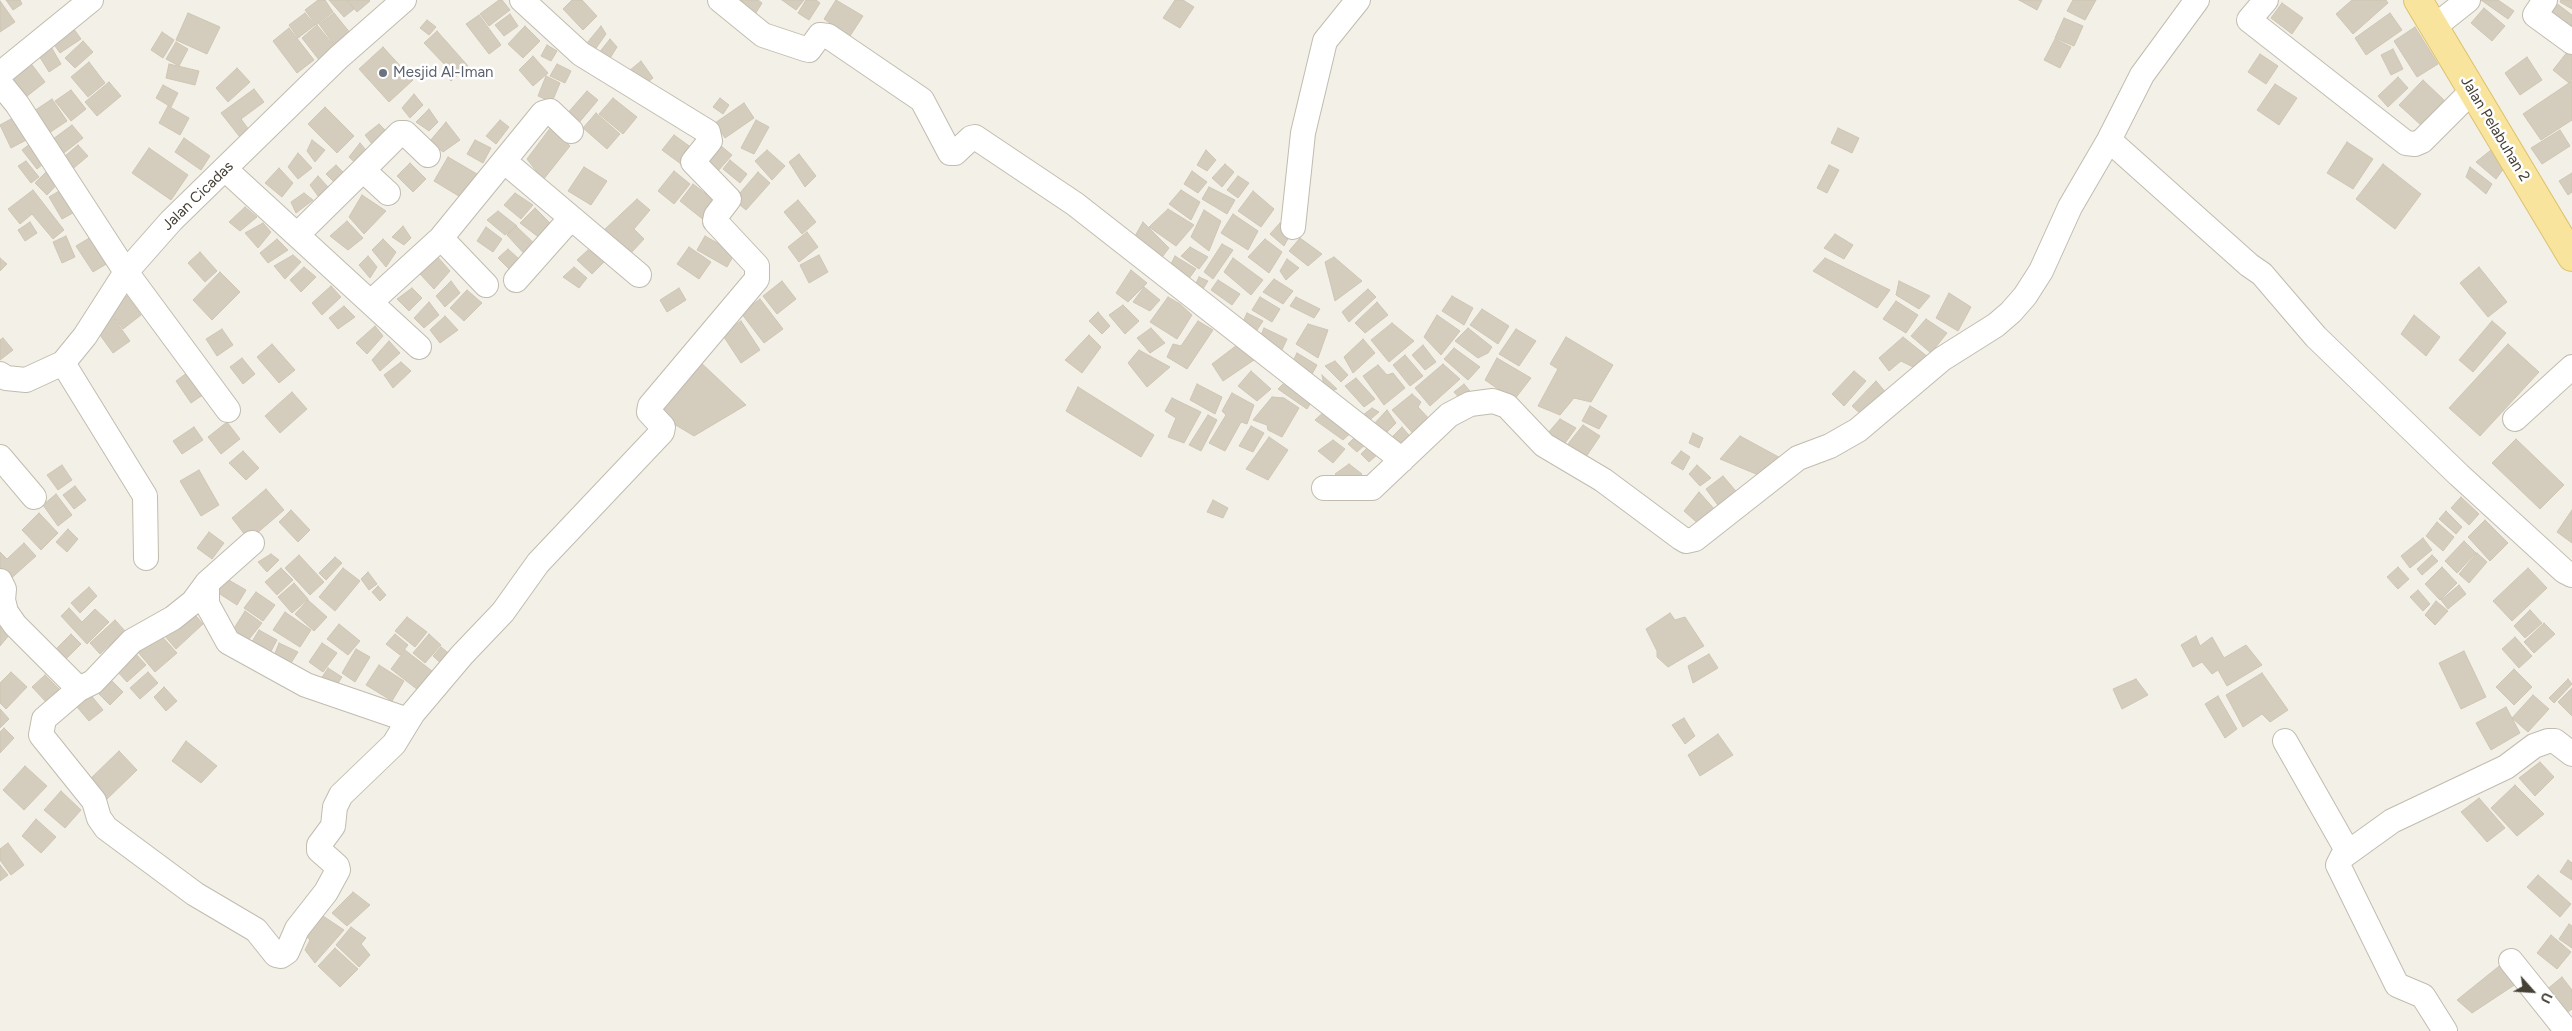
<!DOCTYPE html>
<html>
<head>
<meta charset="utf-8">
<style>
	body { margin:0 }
	#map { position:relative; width:2572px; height:1031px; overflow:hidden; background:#f3f0e8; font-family:Figtree,sans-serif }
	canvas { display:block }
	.north { position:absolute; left:2507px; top:966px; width:50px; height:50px; -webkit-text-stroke:4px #fff; paint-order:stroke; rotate:116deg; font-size:14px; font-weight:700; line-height:20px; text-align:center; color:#464137 }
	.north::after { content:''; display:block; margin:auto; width:18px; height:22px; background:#464137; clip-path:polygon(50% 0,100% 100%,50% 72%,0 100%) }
</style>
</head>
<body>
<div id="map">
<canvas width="2572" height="1031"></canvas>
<div class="north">U</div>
</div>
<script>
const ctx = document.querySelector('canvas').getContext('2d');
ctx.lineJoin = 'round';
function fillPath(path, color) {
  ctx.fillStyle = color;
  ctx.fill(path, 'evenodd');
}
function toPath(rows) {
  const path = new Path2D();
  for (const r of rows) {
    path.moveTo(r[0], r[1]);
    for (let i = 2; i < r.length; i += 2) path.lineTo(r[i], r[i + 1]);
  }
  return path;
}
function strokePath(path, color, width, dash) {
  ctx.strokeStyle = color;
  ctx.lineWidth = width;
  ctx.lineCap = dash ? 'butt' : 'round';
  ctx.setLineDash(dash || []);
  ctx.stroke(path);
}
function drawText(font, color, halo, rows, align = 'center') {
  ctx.font = font + ' Figtree,sans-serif';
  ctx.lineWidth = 5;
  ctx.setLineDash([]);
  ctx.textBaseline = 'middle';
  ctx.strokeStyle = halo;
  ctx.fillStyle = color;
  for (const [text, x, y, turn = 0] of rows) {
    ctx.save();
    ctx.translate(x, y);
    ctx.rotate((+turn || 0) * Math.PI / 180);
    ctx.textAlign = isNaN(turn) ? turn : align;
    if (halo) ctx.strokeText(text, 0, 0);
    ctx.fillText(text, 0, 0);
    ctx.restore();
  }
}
const building = toPath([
	[6,0,20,0,22,4,13,10,6,0],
	[318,0,325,0,333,12,316,25,305,10,318,0],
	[329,0,346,0,354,9,344,17,329,0],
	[347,0,369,0,370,1,357,12,347,0],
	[499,0,502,0,510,10,489,26,480,14,499,0],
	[572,0,582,0,597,16,583,30,563,9,572,0],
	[730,0,758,0,762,3,754,16,730,0],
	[782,0,804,0,796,10,782,0],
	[806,0,816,0,820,3,809,20,798,13,806,0],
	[836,0,863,16,850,36,824,19,836,0],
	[1175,0,1183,0,1194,7,1180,28,1163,18,1175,0],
	[2019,0,2042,0,2037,10,2019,0],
	[2073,0,2096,0,2085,20,2067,11,2073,0],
	[2352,0,2386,0,2388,3,2353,34,2336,14,2352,0],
	[2481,0,2498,0,2514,11,2508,19,2481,0],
	[2552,0,2572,15,2572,40,2537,14,2552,0],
	[2561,0,2572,0,2572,9,2560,2,2561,0],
	[0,1,15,22,0,32,0,1],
	[2282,3,2303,18,2292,34,2271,18,2282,3],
	[2484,8,2505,26,2492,41,2471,23,2484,8],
	[188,13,220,27,207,54,176,40,188,13],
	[305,13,315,25,298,38,289,25,305,13],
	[334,13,351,34,335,46,319,24,334,13],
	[2390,13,2402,30,2366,55,2355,38,2390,13],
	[510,14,518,26,504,36,495,25,510,14],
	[479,15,501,45,489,54,466,24,479,15],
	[2064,18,2083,26,2074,46,2055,38,2064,18],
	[427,20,436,27,429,35,420,28,427,20],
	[71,25,81,39,60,53,50,39,71,25],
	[317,25,339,52,323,65,302,38,317,25],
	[525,26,540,41,523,58,508,44,525,26],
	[601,26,606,34,594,51,587,43,601,26],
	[2415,27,2438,64,2417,77,2394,41,2415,27],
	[289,28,314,60,297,73,273,41,289,28],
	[437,31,468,66,451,81,441,70,446,66,424,43,437,31],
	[162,32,174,40,163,58,151,50,162,32],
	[46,38,61,64,49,72,33,46,46,38],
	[610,39,617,47,607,63,598,54,610,39],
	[2055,39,2071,47,2060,68,2044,60,2055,39],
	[83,41,93,52,75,68,65,58,83,41],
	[176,42,188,49,179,66,166,59,176,42],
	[547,45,557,51,551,61,541,56,547,45],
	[383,47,413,80,389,102,359,69,383,47],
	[2393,49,2403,69,2391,75,2381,55,2393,49],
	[2568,51,2572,54,2572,79,2569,83,2553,70,2568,51],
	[2260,54,2278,66,2266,84,2248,72,2260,54],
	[533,56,548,73,533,86,519,70,533,56],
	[26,57,45,82,26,97,7,72,26,57],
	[2527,57,2542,80,2520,95,2505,73,2527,57],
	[641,61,653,78,639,89,623,76,641,61],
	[89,62,105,83,88,97,71,77,89,62],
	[169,64,199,71,195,85,166,78,169,64],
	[557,64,571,71,565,83,550,76,557,64],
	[237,68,250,82,228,102,216,88,237,68],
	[546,76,560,83,552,102,538,96,546,76],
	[2398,77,2408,88,2388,107,2378,96,2398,77],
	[2423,80,2445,101,2422,126,2399,105,2423,80],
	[2572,81,2572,120,2541,140,2523,114,2572,81],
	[109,82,121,96,97,116,85,102,109,82],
	[2275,84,2297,98,2279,125,2257,110,2275,84],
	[163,85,178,93,171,107,156,98,163,85],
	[254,89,264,102,241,119,252,134,243,141,221,113,254,89],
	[71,90,86,109,71,121,55,101,71,90],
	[587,91,598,100,577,125,566,115,587,91],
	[414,94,423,105,410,118,402,108,414,94],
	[613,98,637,117,623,134,599,114,613,98],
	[720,98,729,105,723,114,713,107,720,98],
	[52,99,67,121,46,135,31,113,52,99],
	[744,103,754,118,725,138,715,123,744,103],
	[168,106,189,118,180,135,159,123,168,106],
	[325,107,354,136,337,153,308,124,325,107],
	[429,109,438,122,429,131,416,122,429,109],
	[596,113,620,134,607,149,583,128,596,113],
	[20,114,32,137,11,148,0,125,20,114],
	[500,120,509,127,496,144,486,136,500,120],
	[756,120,769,127,754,154,741,148,756,120],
	[446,122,460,140,443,152,430,141,446,122],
	[379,124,389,134,375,148,365,135,379,124],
	[72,125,83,138,60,156,49,142,72,125],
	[551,127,570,146,543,180,527,159,551,127],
	[1838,128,1859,138,1852,153,1831,143,1838,128],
	[2560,130,2570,146,2542,164,2531,148,2560,130],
	[674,135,692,148,681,164,662,150,674,135],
	[184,138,210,156,201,170,175,152,184,138],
	[312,140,325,150,315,162,307,151,312,140],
	[475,140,491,148,483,163,467,154,475,140],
	[34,141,49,159,37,169,22,150,34,141],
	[715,141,732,155,718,171,701,157,715,141],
	[2347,142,2373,159,2353,189,2327,173,2347,142],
	[360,143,371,156,359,166,349,157,360,143],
	[78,145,88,156,69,172,59,161,78,145],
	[149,148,188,175,171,200,132,173,149,148],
	[767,150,785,166,772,180,755,161,767,150],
	[1206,150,1216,160,1207,171,1197,165,1206,150],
	[2491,150,2507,164,2496,179,2476,162,2491,150],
	[298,153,312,168,298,179,288,167,298,153],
	[799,154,816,176,805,187,789,162,799,154],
	[448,157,477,174,462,198,434,181,448,157],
	[730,160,747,174,740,183,723,169,730,160],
	[26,161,39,177,31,183,18,166,26,161],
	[410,163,426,179,413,192,397,176,410,163],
	[1225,164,1234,172,1222,187,1212,178,1225,164],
	[2383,164,2421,194,2395,229,2356,199,2383,164],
	[53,165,65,176,47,195,35,183,53,165],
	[336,165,346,175,336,184,326,174,336,165],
	[1829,165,1839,170,1827,193,1817,188,1829,165],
	[584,167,607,181,591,205,568,191,584,167],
	[2470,167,2492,184,2486,194,2466,177,2470,167],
	[279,168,293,183,282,197,265,183,279,168],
	[674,171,690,184,674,204,658,191,674,171],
	[1192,171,1207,182,1198,193,1184,184,1192,171],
	[758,172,770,183,746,210,734,200,758,172],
	[2572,173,2572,192,2568,195,2559,181,2572,173],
	[318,176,328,187,318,196,310,185,318,176],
	[1238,176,1249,183,1238,198,1227,190,1238,176],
	[693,184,718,203,705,221,680,201,693,184],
	[66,187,80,209,62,219,49,197,66,187],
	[1209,187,1235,200,1227,214,1202,199,1209,187],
	[33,190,64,230,53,239,32,214,20,224,8,209,33,190],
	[1181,190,1200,202,1191,220,1169,204,1181,190],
	[1253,191,1274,209,1261,227,1238,211,1253,191],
	[304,193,313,200,296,213,291,202,304,193],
	[515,193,533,205,521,219,504,205,515,193],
	[362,195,386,211,364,234,349,217,362,195],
	[637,199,650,210,634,229,644,239,630,254,603,231,637,199],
	[798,200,816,222,802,234,784,212,798,200],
	[245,207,257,217,240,231,229,222,245,207],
	[535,208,553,226,541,239,520,223,535,208],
	[1168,209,1194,225,1176,246,1149,227,1168,209],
	[1204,210,1221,221,1209,251,1191,237,1204,210],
	[498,211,517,226,505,235,487,220,498,211],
	[1233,214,1258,231,1248,250,1221,233,1233,214],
	[347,221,363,238,348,250,330,236,347,221],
	[30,222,37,233,25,241,18,230,30,222],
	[1143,222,1169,248,1156,265,1130,245,1143,222],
	[263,223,271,232,258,248,245,233,263,223],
	[1280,223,1291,233,1284,246,1270,234,1280,223],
	[403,226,411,238,404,245,392,237,403,226],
	[516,226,539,248,529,259,507,235,516,226],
	[486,227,502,239,493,252,477,241,486,227],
	[807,232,818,247,799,262,788,247,807,232],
	[1835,234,1853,245,1844,259,1824,248,1835,234],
	[66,236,75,257,62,263,53,242,66,236],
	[705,236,735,253,727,267,697,250,705,236],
	[91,237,108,263,93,272,76,246,91,237],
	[1300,238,1322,254,1308,266,1289,251,1300,238],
	[277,239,288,250,268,263,260,253,277,239],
	[383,239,396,252,386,267,372,250,383,239],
	[1265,239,1282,252,1269,273,1248,257,1265,239],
	[1222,244,1233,250,1213,279,1204,272,1222,244],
	[689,247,711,262,699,279,677,264,689,247],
	[1190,247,1208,257,1199,269,1181,256,1190,247],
	[508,249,519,259,510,270,498,258,508,249],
	[588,250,605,261,592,274,577,260,588,250],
	[200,252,217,271,205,282,188,263,200,252],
	[293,255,301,262,285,279,274,266,293,255],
	[436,255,450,271,434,289,420,274,436,255],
	[819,255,828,272,809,283,800,265,819,255],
	[368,256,377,267,370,278,359,265,368,256],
	[1175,256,1196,269,1185,284,1167,272,1175,256],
	[1334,257,1362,281,1335,301,1325,262,1334,257],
	[0,258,7,264,0,271,0,258],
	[1233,258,1263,280,1251,295,1224,272,1233,258],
	[1825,258,1890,290,1877,308,1813,271,1825,258],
	[1287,259,1299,268,1286,280,1280,271,1287,259],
	[304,267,316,277,301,292,290,280,304,267],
	[574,267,587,278,579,288,563,277,574,267],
	[2479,267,2507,302,2488,317,2460,283,2479,267],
	[1131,270,1147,283,1128,302,1116,293,1131,270],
	[220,272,240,292,212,320,193,300,220,272],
	[1199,277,1208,281,1199,295,1193,290,1199,277],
	[1274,279,1293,291,1283,304,1263,292,1274,279],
	[1218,280,1240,294,1232,305,1211,290,1218,280],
	[451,281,460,293,445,307,436,296,451,281],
	[782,281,796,299,777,314,763,296,782,281],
	[1899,281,1930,296,1919,309,1896,295,1899,281],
	[331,286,341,297,322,315,312,303,331,286],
	[1144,287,1160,300,1150,311,1133,302,1144,287],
	[412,288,422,298,409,311,397,299,412,288],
	[679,288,686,300,667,312,660,300,679,288],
	[1368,289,1376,297,1349,322,1342,312,1368,289],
	[467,290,482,303,464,321,450,308,467,290],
	[1949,293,1971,307,1958,331,1936,318,1949,293],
	[127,296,141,315,123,329,109,311,127,296],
	[1452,296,1473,308,1464,325,1442,311,1452,296],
	[1168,297,1180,304,1192,315,1177,339,1150,322,1168,297],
	[1260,297,1280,309,1272,322,1252,310,1260,297],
	[1296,297,1320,309,1314,318,1290,306,1296,297],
	[760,299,783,329,764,343,741,313,760,299],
	[1896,301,1918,315,1906,333,1883,319,1896,301],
	[429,302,439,315,424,328,414,318,429,302],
	[1377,302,1388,315,1365,333,1355,323,1377,302],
	[1123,305,1139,321,1125,334,1109,315,1123,305],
	[344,306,355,317,338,329,329,318,344,306],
	[1482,309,1509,326,1498,344,1470,325,1482,309],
	[1098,312,1110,326,1102,334,1089,321,1098,312],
	[1247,313,1263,321,1253,336,1241,326,1247,313],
	[1437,315,1460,331,1441,355,1424,337,1437,315],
	[2414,315,2440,337,2426,356,2401,334,2414,315],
	[112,316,130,341,113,353,95,328,112,316],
	[445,316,458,330,440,343,430,330,445,316],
	[1926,319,1947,333,1931,353,1911,336,1926,319],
	[741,321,760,350,741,363,722,334,741,321],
	[1198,321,1213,330,1187,369,1167,357,1173,344,1181,346,1198,321],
	[2492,321,2506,333,2473,372,2459,360,2492,321],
	[1392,323,1414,341,1389,362,1371,340,1392,323],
	[1308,324,1328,330,1318,358,1296,344,1308,324],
	[375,326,383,336,367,354,356,343,375,326],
	[1151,328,1165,343,1150,353,1137,338,1151,328],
	[1264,328,1287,339,1279,356,1258,343,1264,328],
	[1468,328,1492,347,1488,353,1478,358,1455,341,1468,328],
	[222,329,233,345,217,356,206,339,222,329],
	[1516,329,1536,341,1519,366,1499,354,1516,329],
	[1089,335,1101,347,1082,373,1065,360,1089,335],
	[1566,337,1613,365,1591,402,1574,398,1560,415,1538,406,1558,369,1550,364,1566,337],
	[1903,337,1928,357,1917,369,1901,361,1889,371,1879,358,1903,337],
	[3,338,13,350,0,360,0,340,3,338],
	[1363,339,1375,353,1353,373,1344,357,1363,339],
	[389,341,400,353,380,371,372,360,389,341],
	[1241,342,1254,360,1223,381,1212,364,1241,342],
	[272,344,295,370,279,383,257,357,272,344],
	[2508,344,2539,372,2480,436,2449,408,2508,344],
	[1423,345,1436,362,1425,370,1412,355,1423,345],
	[1454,348,1480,367,1468,380,1444,359,1454,348],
	[1139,350,1170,367,1147,387,1128,363,1139,350],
	[1297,353,1317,365,1311,376,1292,363,1297,353],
	[1405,355,1423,376,1410,386,1393,365,1405,355],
	[242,358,255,374,243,384,230,367,242,358],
	[1497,358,1531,378,1514,400,1485,380,1497,358],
	[698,360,746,405,694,436,654,412,698,360],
	[1335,361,1348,375,1341,382,1325,366,1335,361],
	[401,362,411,371,393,388,384,375,401,362],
	[1443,364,1460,379,1430,406,1415,388,1443,364],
	[1378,365,1387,375,1393,373,1405,388,1384,405,1363,376,1378,365],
	[191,370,207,392,191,403,176,381,191,370],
	[1251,371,1271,389,1257,401,1238,386,1251,371],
	[1854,371,1866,381,1844,406,1832,394,1854,371],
	[1322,375,1337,389,1325,392,1322,375],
	[1289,378,1314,398,1307,409,1278,389,1289,378],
	[1356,378,1375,399,1364,407,1345,386,1356,378],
	[1876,381,1888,395,1865,418,1852,406,1876,381],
	[1197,384,1222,397,1215,414,1190,400,1197,384],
	[1464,384,1475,397,1462,401,1454,392,1464,384],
	[1078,387,1154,435,1141,457,1066,411,1078,387],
	[292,392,307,409,280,433,265,416,292,392],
	[1232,393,1254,405,1247,424,1241,422,1225,451,1209,443,1226,415,1222,411,1232,393],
	[1412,394,1421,402,1418,407,1433,423,1418,439,1392,410,1412,394],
	[1272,397,1284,398,1299,408,1282,437,1268,430,1267,425,1253,420,1272,397],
	[1172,398,1201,412,1184,443,1168,437,1176,418,1165,411,1172,398],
	[1590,406,1607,416,1599,429,1582,421,1590,406],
	[1372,408,1379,412,1366,423,1363,415,1372,408],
	[1326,410,1354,430,1343,440,1315,420,1326,410],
	[1387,410,1396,423,1383,436,1372,426,1387,410],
	[1208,415,1217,420,1201,451,1189,445,1208,415],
	[1560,419,1576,428,1560,450,1542,440,1560,419],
	[227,422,240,439,221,454,208,437,227,422],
	[1583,425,1600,436,1582,463,1564,449,1583,425],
	[1251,426,1264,433,1253,452,1239,446,1251,426],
	[194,427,203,440,182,454,173,441,194,427],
	[1402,427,1414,441,1402,451,1388,441,1402,427],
	[1359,433,1368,442,1357,452,1348,444,1359,433],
	[1693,433,1703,438,1699,448,1689,443,1693,433],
	[1740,436,1786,461,1768,479,1720,459,1740,436],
	[1269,437,1288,450,1268,480,1246,469,1269,437],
	[2516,439,2564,485,2540,509,2492,463,2516,439],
	[1333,440,1345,449,1333,463,1318,451,1333,440],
	[1369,446,1378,454,1369,462,1361,454,1369,446],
	[243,451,259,468,246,480,229,463,243,451],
	[1681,451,1690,457,1683,470,1671,463,1681,451],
	[1349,464,1362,474,1349,485,1335,474,1349,464],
	[62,465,72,480,58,490,47,475,62,465],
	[1697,465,1711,478,1700,486,1689,474,1697,465],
	[199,470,219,505,201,516,180,481,199,470],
	[1723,476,1741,497,1723,512,1706,489,1723,476],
	[75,486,86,500,74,509,63,495,75,486],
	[266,489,284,510,249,540,232,518,266,489],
	[1699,492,1717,512,1701,526,1684,511,1699,492],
	[56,494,72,515,58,526,43,505,56,494],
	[2461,497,2479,514,2469,525,2451,508,2461,497],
	[1213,500,1228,508,1223,518,1207,512,1213,500],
	[291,510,310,530,298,542,279,522,291,510],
	[2572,510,2572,543,2557,532,2572,510],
	[2446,511,2462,527,2456,534,2439,519,2446,511],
	[39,513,58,533,41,550,22,530,39,513],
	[2485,520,2508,543,2490,561,2468,537,2485,520],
	[2437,522,2454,537,2443,551,2426,536,2437,522],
	[68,529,78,539,67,552,56,542,68,529],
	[209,532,224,543,212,559,197,548,209,532],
	[2423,538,2432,550,2410,568,2401,556,2423,538],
	[2464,541,2476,553,2457,573,2445,561,2464,541],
	[24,543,36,556,6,583,0,577,0,552,7,559,24,543],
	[2477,553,2487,562,2469,583,2459,574,2477,553],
	[271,554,279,560,267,572,258,562,271,554],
	[299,555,324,582,310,595,285,568,299,555],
	[2432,555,2438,561,2422,575,2417,569,2432,555],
	[335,557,342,563,326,580,319,573,335,557],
	[2398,567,2409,579,2398,589,2387,577,2398,567],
	[2442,567,2457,583,2440,600,2425,584,2442,567],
	[281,568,293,580,277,595,265,582,281,568],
	[343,568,360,581,335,611,319,597,343,568],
	[2528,568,2547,588,2512,621,2493,601,2528,568],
	[368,572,377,584,369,590,361,579,368,572],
	[220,575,246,590,237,605,212,589,220,575],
	[294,583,308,599,292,613,278,597,294,583],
	[2459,585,2466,594,2448,609,2441,600,2459,585],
	[378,586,386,595,380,601,372,592,378,586],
	[89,587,97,596,80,613,71,603,89,587],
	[2418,590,2430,604,2423,611,2410,597,2418,590],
	[256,592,275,605,263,621,244,608,256,592],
	[308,600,327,617,314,631,295,614,308,600],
	[2436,601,2448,611,2435,625,2425,615,2436,601],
	[69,608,82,622,95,609,109,622,87,644,61,616,69,608],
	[190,609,203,624,176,649,163,634,190,609],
	[2530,610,2542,623,2525,638,2514,626,2530,610],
	[245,611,262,623,246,643,231,633,245,611],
	[285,612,311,630,300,647,273,630,285,612],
	[1670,613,1675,620,1685,617,1704,646,1668,667,1657,657,1657,651,1646,629,1670,613],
	[407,617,427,632,415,647,395,631,407,617],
	[115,620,125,631,100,654,90,643,115,620],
	[2544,623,2555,634,2534,653,2524,642,2544,623],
	[339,624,360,641,348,655,327,639,339,624],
	[0,625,10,634,0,646,0,625],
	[259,630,277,640,269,655,250,645,259,630],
	[158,632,177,653,155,672,137,651,158,632],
	[71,634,81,644,63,662,53,652,71,634],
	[395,634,408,645,400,655,386,644,395,634],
	[429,634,441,645,425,663,413,653,429,634],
	[2196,636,2200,646,2212,637,2224,658,2246,645,2262,665,2227,686,2218,670,2212,674,2202,662,2193,667,2181,645,2196,636],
	[2515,637,2532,656,2519,668,2502,649,2515,637],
	[279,643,298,652,291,663,274,656,279,643],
	[322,643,337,653,323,672,309,662,322,643],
	[441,647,452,656,444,666,433,656,441,647],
	[356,649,370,657,355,682,342,673,356,649],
	[405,650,432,671,418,690,391,669,405,650],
	[2464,651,2486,697,2461,709,2439,663,2464,651],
	[134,652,146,665,127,682,115,669,134,652],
	[1709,654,1718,668,1693,683,1688,666,1709,654],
	[379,665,404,681,392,701,366,685,379,665],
	[328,668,342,677,333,691,319,682,328,668],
	[2514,669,2532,687,2514,705,2496,687,2514,669],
	[11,672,27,687,6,709,0,703,0,683,11,672],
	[148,672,158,683,140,699,130,688,148,672],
	[2262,673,2288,710,2270,722,2262,714,2243,727,2226,695,2262,673],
	[45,675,61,691,48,704,32,687,45,675],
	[109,678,123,692,110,705,96,691,109,678],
	[2136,679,2148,695,2122,709,2113,689,2136,679],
	[2568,679,2572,684,2554,703,2549,698,2568,679],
	[164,687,177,701,166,711,154,697,164,687],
	[2572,688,2572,716,2558,702,2572,688],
	[86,689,103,710,89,721,72,701,86,689],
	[2533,695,2549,709,2528,732,2512,718,2533,695],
	[2218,696,2237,729,2225,738,2205,704,2218,696],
	[2506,707,2520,733,2491,750,2476,723,2506,707],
	[0,709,9,719,0,728,0,709],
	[1684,718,1695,736,1685,744,1672,725,1684,718],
	[4,728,14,738,0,753,0,732,4,728],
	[1718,734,1733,755,1700,776,1688,755,1718,734],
	[186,741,217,766,201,783,172,761,186,741],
	[119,751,137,770,104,802,86,783,119,751],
	[2540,762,2554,777,2535,796,2519,778,2540,762],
	[25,766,47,786,24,810,3,790,25,766],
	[2515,785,2544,814,2517,836,2491,808,2515,785],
	[61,791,81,810,65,828,44,810,61,791],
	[2479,798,2505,828,2487,842,2461,812,2479,798],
	[36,819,56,837,41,853,22,836,36,819],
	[8,843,24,865,11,875,0,860,0,849,8,843],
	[2568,860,2572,863,2572,880,2560,872,2568,860],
	[0,865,8,875,0,881,0,865],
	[2538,875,2571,904,2560,917,2527,887,2538,875],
	[353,892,370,905,347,926,332,913,353,892],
	[320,914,344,930,315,963,305,950,310,940,301,931,320,914],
	[2569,924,2572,926,2572,948,2559,939,2569,924],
	[351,927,366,938,361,944,370,955,359,967,336,945,351,927],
	[2551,935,2571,952,2557,969,2537,953,2551,935],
	[335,948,358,969,340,987,318,966,335,948],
	[2503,963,2516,984,2472,1013,2457,1000,2503,963],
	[2562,977,2572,990,2572,1009,2564,1015,2545,991,2562,977]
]);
const minor = toPath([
	[720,0,763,35,805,49,809,50,820,35,828,36,922,100,950,153,955,153,971,138,975,137,1075,204,1402,460],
	[2266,0,2249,20,2406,143,2415,144,2422,141,2472,91],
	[2545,0,2535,15,2572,42],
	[2434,27,2468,0],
	[0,74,91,0],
	[0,83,17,104,126,272,228,410],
	[2109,140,2249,265,2262,274,2316,337,2459,475,2564,571,2572,575],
	[504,161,639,275],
	[225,169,419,347],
	[363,170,400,133,405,133,428,155],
	[1293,227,1303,133,1325,41,1358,0],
	[298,234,363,170,388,193],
	[441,238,486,285],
	[516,280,571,218],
	[372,301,441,238,543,113,550,111,571,131],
	[63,363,145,496,146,558],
	[0,374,6,378,26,380,63,363,85,336,126,272,171,221,338,58,404,0],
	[2515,419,2572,367],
	[0,457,34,497],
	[1324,488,1372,488,1449,415,1470,404,1493,401,1507,406,1544,445,1603,480,1681,538,1686,541,1695,539,1798,458,1830,446,1858,430,1942,359,1996,325,2011,312,2025,296,2041,271,2070,207,2109,140,2142,75,2197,0],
	[252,543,207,583,193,602,173,618,132,641,93,682,79,689,44,719,41,735,94,801,99,818,106,828,195,894,256,930,276,955,281,956,287,952,297,929,326,892,338,870,337,866,319,850,319,845,333,826,335,807,341,795,394,744,413,713,462,655,503,612,538,563,662,432,663,427,649,412,650,406,757,279,757,266,715,221,716,216,729,199,693,162,710,141,708,132,581,54,522,0],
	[0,581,4,589,3,600,6,612,15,625,79,689],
	[207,583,207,604,228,642,306,685,408,720],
	[2285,741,2348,852],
	[2511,961,2567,1031],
	[2445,1031,2423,996,2397,985,2338,865,2342,857,2392,821,2506,767,2534,746,2548,741,2555,741,2572,754]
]);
const major = toPath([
	[2418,0,2572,257]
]);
const markers = [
	[383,73,5,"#6b7280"]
];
const worshipNames = [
	["Mesjid Al-Iman",393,73]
];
const streetNames = [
	["Jalan Pelabuhan 2",2495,129,59],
	["Jalan Cicadas",198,196,-44]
];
fillPath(building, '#d4cdbe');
strokePath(building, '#cec5b2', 1);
strokePath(minor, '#c1bcae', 26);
strokePath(major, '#dcc26d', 30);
strokePath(minor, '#fff', 24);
strokePath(major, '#f8e49c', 28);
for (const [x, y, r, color] of markers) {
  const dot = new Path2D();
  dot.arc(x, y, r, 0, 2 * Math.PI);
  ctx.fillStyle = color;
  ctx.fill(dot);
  strokePath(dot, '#fff', 2);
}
drawText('15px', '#5b616d', '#fff', worshipNames, 'left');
drawText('15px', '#464137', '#fff', streetNames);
</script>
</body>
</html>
